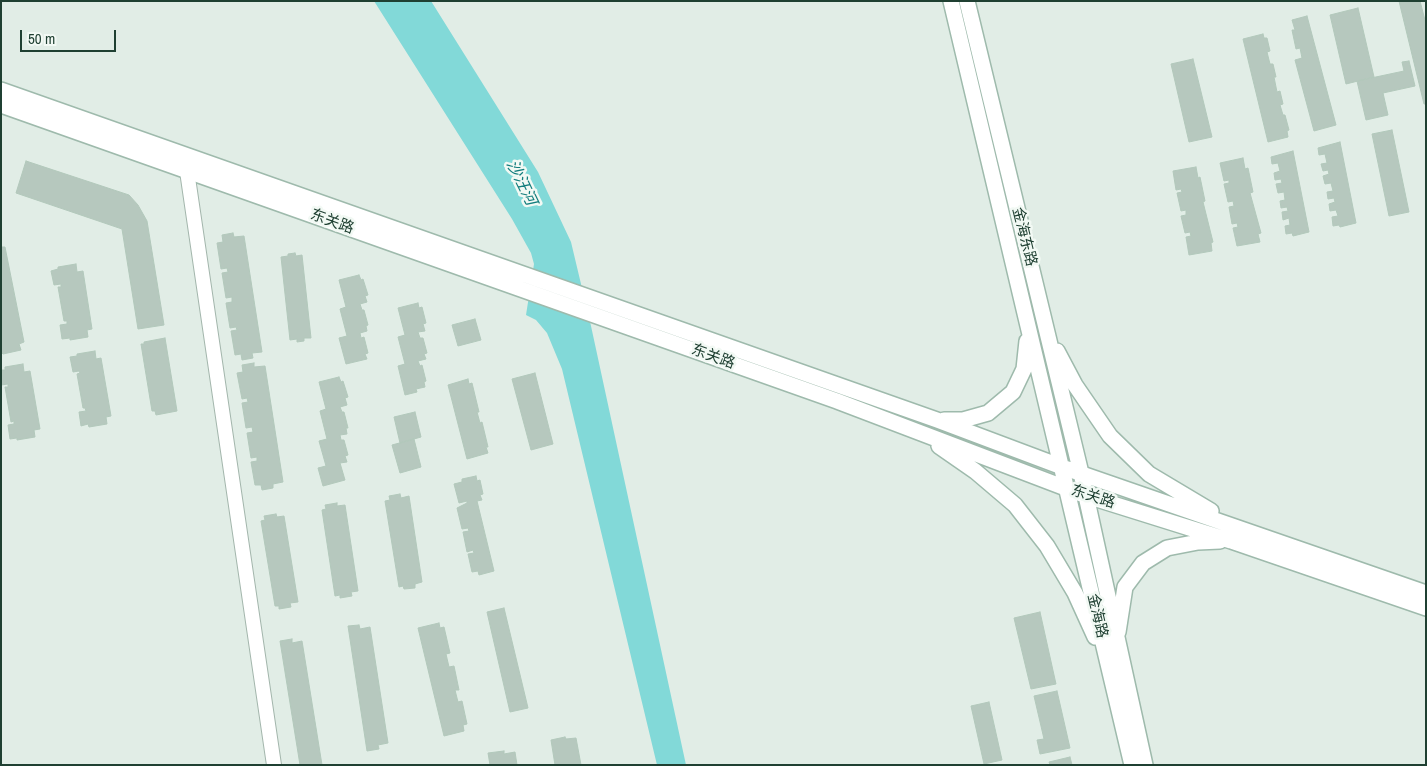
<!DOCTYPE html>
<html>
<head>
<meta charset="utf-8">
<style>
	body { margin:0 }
	#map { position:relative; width:1427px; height:766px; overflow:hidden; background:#e1ede6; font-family:"Archivo Narrow",sans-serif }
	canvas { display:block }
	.frame { position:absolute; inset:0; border:2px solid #1f4032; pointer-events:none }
	.scale { position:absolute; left:20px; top:30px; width:96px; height:22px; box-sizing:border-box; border:2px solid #1f4032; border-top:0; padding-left:6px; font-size:15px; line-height:18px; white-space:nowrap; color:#1f4032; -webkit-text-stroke:4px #f2f9f4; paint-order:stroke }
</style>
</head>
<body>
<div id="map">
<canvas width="1427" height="766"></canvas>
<div class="frame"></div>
<div class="scale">50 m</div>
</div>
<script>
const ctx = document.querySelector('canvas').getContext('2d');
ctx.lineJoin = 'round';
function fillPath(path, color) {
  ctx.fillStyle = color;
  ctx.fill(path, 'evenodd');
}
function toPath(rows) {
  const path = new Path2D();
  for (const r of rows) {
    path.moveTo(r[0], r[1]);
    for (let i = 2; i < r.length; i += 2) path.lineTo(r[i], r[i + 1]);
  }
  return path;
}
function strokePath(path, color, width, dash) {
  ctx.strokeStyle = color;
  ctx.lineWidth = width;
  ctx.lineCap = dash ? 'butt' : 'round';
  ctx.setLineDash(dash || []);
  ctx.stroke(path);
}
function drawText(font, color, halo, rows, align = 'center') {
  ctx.font = font + ' "Archivo Narrow","Noto Sans SC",sans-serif';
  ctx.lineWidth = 5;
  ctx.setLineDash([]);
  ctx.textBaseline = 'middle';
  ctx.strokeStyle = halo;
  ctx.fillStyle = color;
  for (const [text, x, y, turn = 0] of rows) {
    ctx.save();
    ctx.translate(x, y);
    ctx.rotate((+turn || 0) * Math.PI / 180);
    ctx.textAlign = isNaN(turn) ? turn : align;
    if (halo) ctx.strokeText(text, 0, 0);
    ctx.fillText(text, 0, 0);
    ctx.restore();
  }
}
const water = toPath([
	[374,1,431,1,538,172,571,242,591,326,686,765,657,765,562,369,547,333,536,320,526,315,534,264,531,253,512,219]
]);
const building = toPath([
	[1399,1,1420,1,1426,24,1426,104,1424,104,1399,1],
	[1358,8,1374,77,1346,84,1330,15,1358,8],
	[1307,16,1336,125,1314,131,1295,60,1302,58,1300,48,1296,49,1292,30,1295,30,1292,20,1307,16],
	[1263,34,1264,38,1267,38,1270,51,1267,52,1270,64,1273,64,1276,77,1274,77,1277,92,1280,91,1283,104,1280,105,1283,115,1285,115,1289,130,1287,131,1288,137,1268,142,1243,39,1263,34],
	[1193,59,1212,137,1189,142,1171,64,1193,59],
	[1409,61,1415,86,1383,93,1388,115,1366,120,1357,81,1404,71,1402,62,1409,61],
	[1392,130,1409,212,1389,216,1372,134,1392,130],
	[1340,142,1356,223,1340,227,1339,225,1333,226,1332,217,1338,216,1336,210,1330,211,1329,204,1335,202,1334,198,1328,199,1327,192,1333,191,1331,183,1325,184,1323,176,1329,174,1328,170,1323,171,1321,164,1327,163,1325,154,1319,155,1318,148,1340,142],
	[1293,151,1309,232,1293,236,1292,233,1286,234,1285,226,1290,225,1289,218,1283,220,1282,212,1288,211,1287,207,1281,208,1280,201,1285,200,1284,192,1278,193,1276,184,1282,183,1281,179,1275,180,1274,173,1280,171,1278,163,1272,164,1271,157,1293,151],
	[1243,158,1245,169,1248,168,1253,192,1250,193,1261,233,1258,234,1260,242,1237,246,1233,228,1238,227,1237,223,1232,224,1229,207,1234,206,1233,201,1228,202,1224,184,1229,183,1229,180,1224,181,1220,163,1243,158],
	[26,161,129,195,138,205,147,221,164,325,138,329,122,229,16,193,26,161],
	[1196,167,1198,178,1200,177,1205,201,1203,202,1213,242,1211,243,1212,251,1189,255,1186,237,1191,236,1190,232,1185,233,1181,216,1186,215,1186,210,1181,211,1177,193,1182,192,1181,189,1176,190,1173,171,1196,167],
	[233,233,234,237,244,236,262,352,252,353,253,358,242,360,241,354,235,355,231,331,237,330,236,327,230,328,226,303,232,302,232,297,226,298,222,273,228,272,227,268,221,269,217,243,223,242,222,235,233,233],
	[1,247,5,247,24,342,19,344,21,350,3,354,1,352,1,247],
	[295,253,296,256,302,255,311,338,304,338,304,341,297,342,297,339,290,340,281,257,288,256,288,254,295,253],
	[76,264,77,272,83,271,92,329,87,330,88,337,70,340,70,338,62,339,60,325,67,324,67,321,64,321,58,287,61,287,61,284,54,285,51,271,58,269,58,267,76,264],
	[359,275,361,280,363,279,368,295,365,296,367,302,360,304,362,310,364,310,368,325,366,326,367,331,360,333,361,338,364,337,368,353,365,354,367,359,346,364,339,338,347,336,340,309,346,307,339,280,359,275],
	[418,303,419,308,422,307,426,323,423,324,425,331,418,332,420,338,423,338,427,353,424,354,426,359,418,361,420,366,422,365,426,381,424,382,425,387,416,389,417,392,405,395,398,366,405,364,398,337,405,335,398,308,418,303],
	[475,319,481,340,458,346,452,325,475,319],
	[165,338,177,411,156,415,155,411,152,411,141,344,144,344,144,342,165,338],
	[95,351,96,359,101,358,111,416,106,417,107,424,89,427,88,424,81,426,79,412,86,411,85,408,83,408,77,374,80,373,79,371,73,372,70,357,77,356,77,354,95,351],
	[254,363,254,367,265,366,283,482,273,484,273,488,262,490,261,485,255,485,251,462,257,461,257,457,251,458,247,433,253,432,252,427,246,428,242,403,248,402,247,398,242,399,237,373,243,372,242,365,254,363],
	[23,364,24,372,30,371,40,429,34,430,35,437,17,440,17,438,10,439,8,425,14,424,14,421,11,422,5,387,8,387,8,384,1,385,1,370,5,370,5,367,23,364],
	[535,373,553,444,531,450,512,379,535,373],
	[339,377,341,382,343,381,348,397,345,398,347,405,340,407,342,412,344,412,348,428,346,428,347,434,340,435,341,440,344,440,348,455,345,456,347,462,340,463,345,480,323,486,318,468,326,466,319,441,327,439,320,411,326,409,319,382,339,377],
	[468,379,469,384,472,383,479,412,477,412,480,423,482,422,488,447,486,447,488,453,467,459,448,385,468,379],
	[415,412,421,437,400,443,394,417,415,412],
	[414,439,421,467,400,473,392,445,414,439],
	[476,476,477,481,480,480,483,494,480,495,482,500,477,501,494,571,479,575,478,571,472,572,468,554,474,553,473,550,467,552,463,532,469,531,468,528,462,529,457,508,467,503,467,501,459,503,454,484,462,482,462,479,476,476],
	[400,494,401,498,409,496,422,582,415,584,415,588,404,589,403,586,399,587,385,501,390,500,389,496,400,494],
	[337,503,337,506,345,505,358,591,351,592,352,596,340,598,340,595,335,596,322,510,326,509,325,505,337,503],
	[276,514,277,517,284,516,298,602,290,603,291,607,279,609,279,606,275,606,261,521,265,520,264,516,276,514],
	[504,608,528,708,510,712,487,612,504,608],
	[1040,612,1056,684,1031,689,1014,618,1040,612],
	[439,623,440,628,444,627,450,653,446,654,449,667,454,666,459,690,455,690,458,702,462,701,467,724,463,725,464,731,444,736,418,628,439,623],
	[359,625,360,629,370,627,388,743,378,745,379,749,367,751,348,626,359,625],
	[292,639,292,643,302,641,322,765,300,765,280,641,292,639],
	[1057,691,1070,748,1040,754,1037,740,1044,739,1034,696,1057,691],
	[989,702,1002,760,984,764,971,706,989,702],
	[565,737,566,739,576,738,581,765,555,765,551,740,565,737],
	[504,751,504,754,515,752,517,765,490,765,488,753,504,751],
	[1070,757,1072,765,1050,765,1049,762,1070,757]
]);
const street = toPath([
	[187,171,274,765]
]);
const secondary = toPath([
	[951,1,1132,765],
	[967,1,1081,473,1145,765],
	[1,90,937,420,1062,467,1426,593],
	[1,105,837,401,1084,495,1231,541,1426,608],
	[1057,351,1075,385,1110,436,1149,474,1211,511],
	[944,420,963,420,988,413,1013,392,1024,369,1027,341],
	[939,446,975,471,1015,505,1047,546,1075,593,1095,637],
	[1118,632,1125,587,1143,563,1167,548,1198,542,1220,541]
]);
const streetNames = [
	["东关路",332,222,20],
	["金海东路",1024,237,76],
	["东关路",713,357,20],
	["东关路",1093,497,18],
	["金海路",1097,616,77]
];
const waterNames = [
	["沙汪河",521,183,64]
];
fillPath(water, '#82d9d8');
fillPath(building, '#b6c8be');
strokePath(building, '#b2c8bb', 1);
strokePath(street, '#a3b6ac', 16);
strokePath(secondary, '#9ebaac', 18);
strokePath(street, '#fff', 14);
strokePath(secondary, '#fff', 15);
drawText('15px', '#1f4032', '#f2f9f4', streetNames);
drawText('italic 16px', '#127d7d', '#f2f9f4', waterNames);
</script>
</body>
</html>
